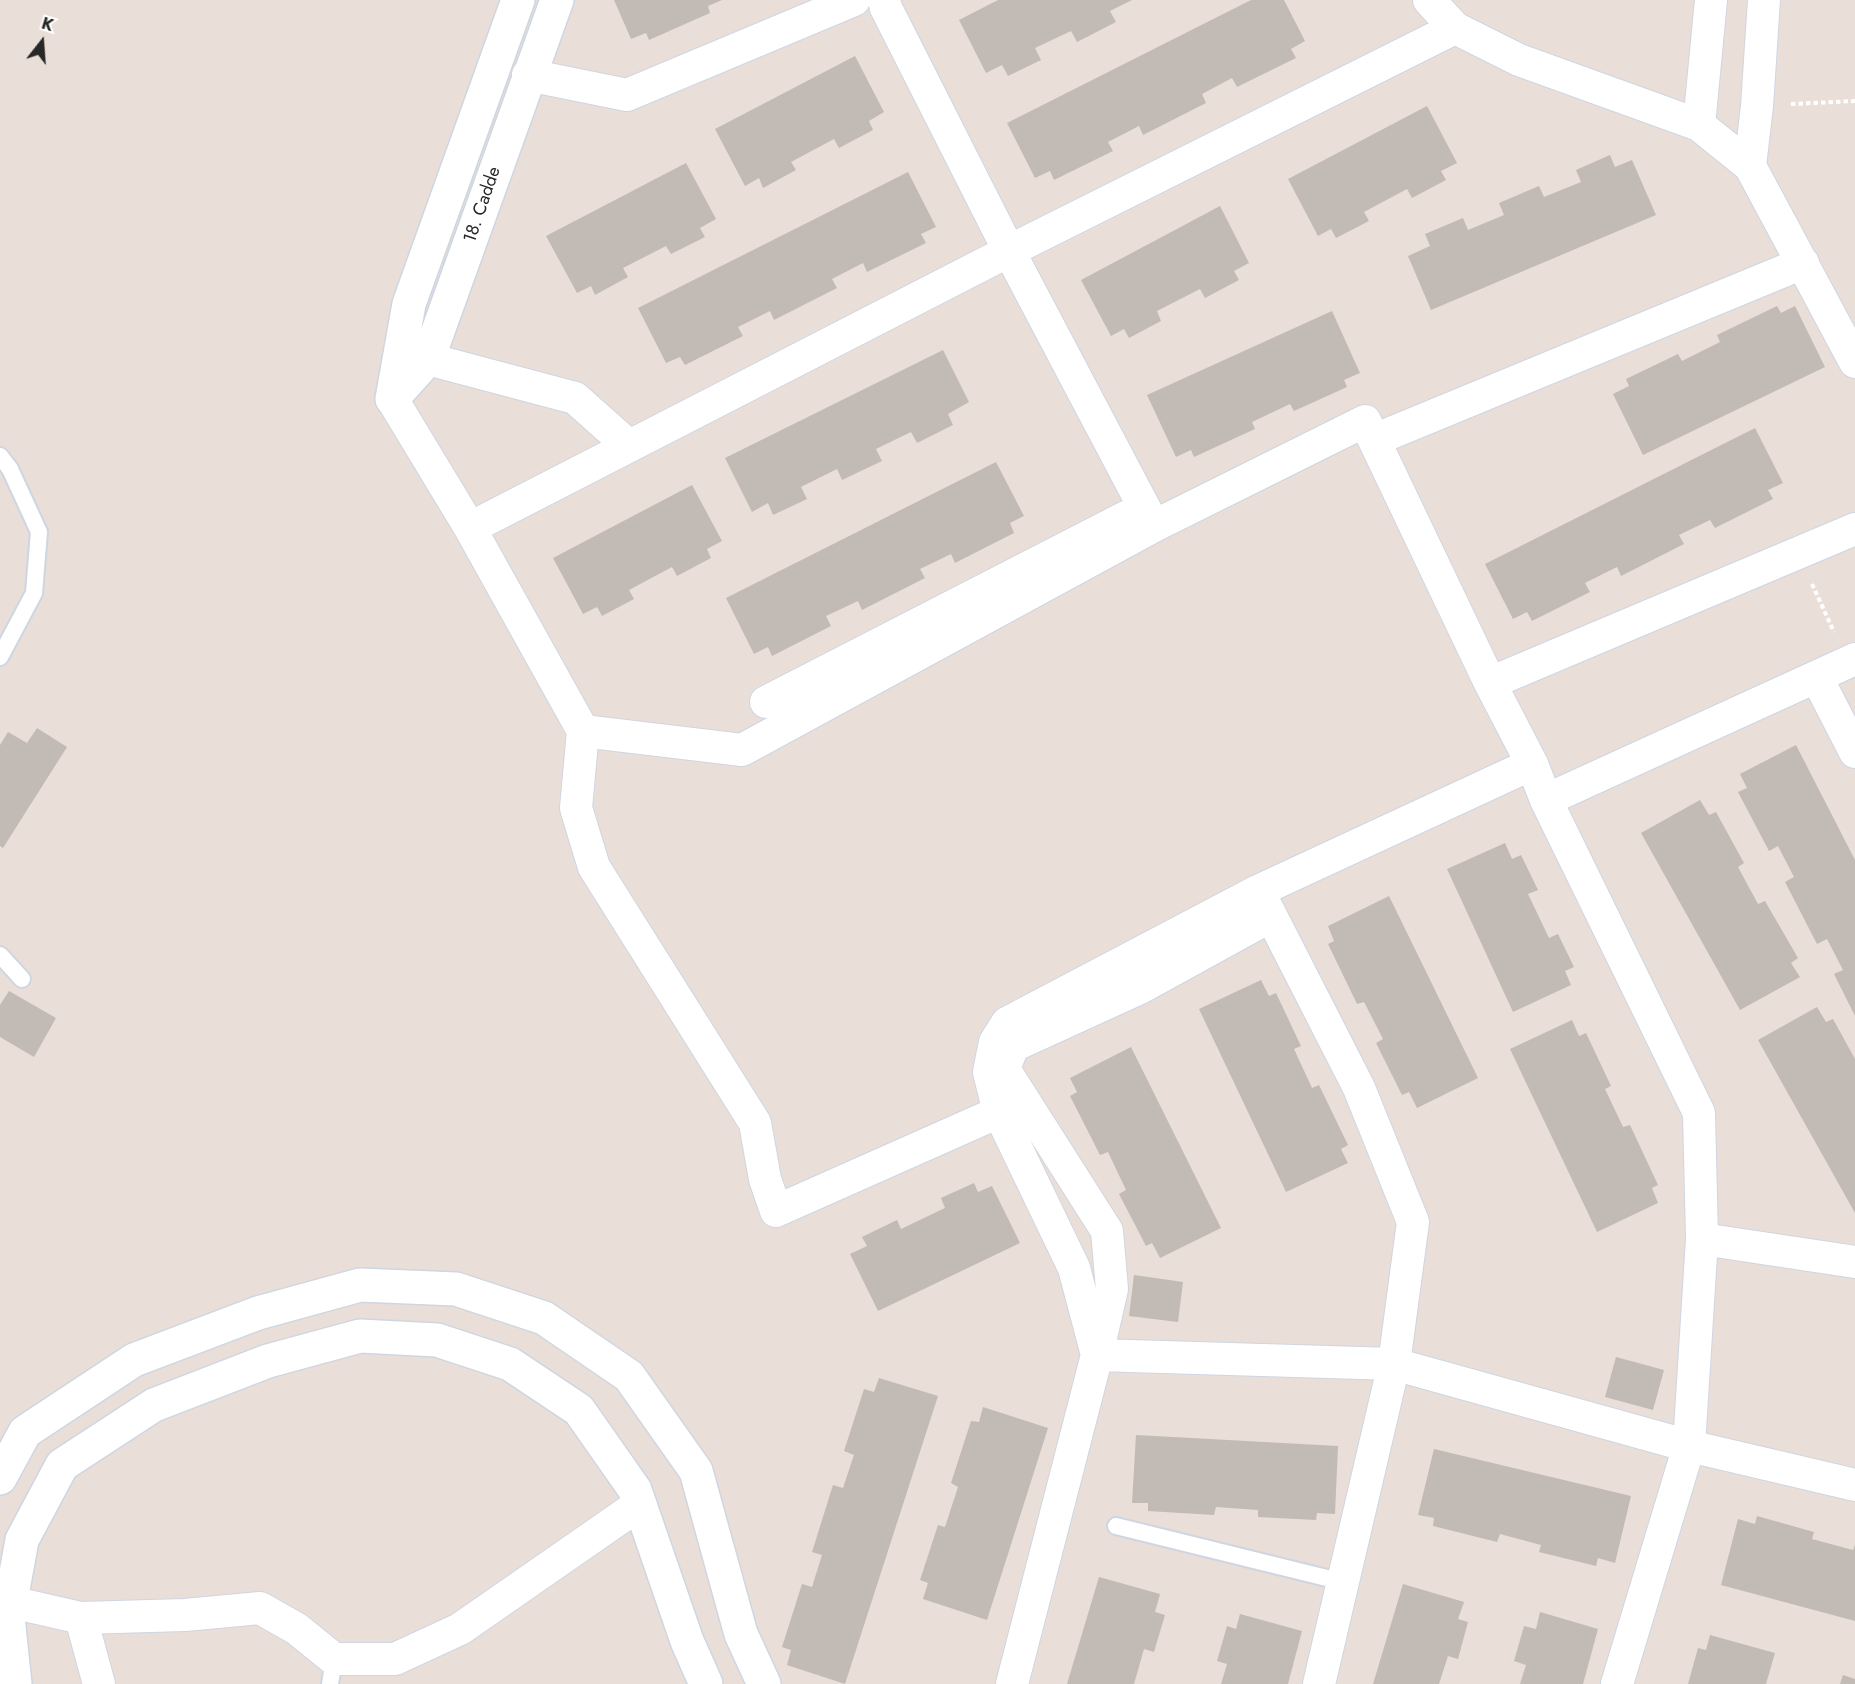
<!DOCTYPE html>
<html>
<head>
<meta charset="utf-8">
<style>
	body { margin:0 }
	#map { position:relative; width:1855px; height:1684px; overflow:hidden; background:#eaded8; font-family:Jost,sans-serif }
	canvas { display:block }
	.north { position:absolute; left:12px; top:12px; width:60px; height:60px; -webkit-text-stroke:4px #fff; paint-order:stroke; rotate:17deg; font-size:16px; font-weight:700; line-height:24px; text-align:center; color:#272727 }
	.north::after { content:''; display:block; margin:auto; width:21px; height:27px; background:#272727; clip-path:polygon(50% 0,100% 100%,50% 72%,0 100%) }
</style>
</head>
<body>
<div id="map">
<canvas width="1855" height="1684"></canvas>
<div class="north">K</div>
</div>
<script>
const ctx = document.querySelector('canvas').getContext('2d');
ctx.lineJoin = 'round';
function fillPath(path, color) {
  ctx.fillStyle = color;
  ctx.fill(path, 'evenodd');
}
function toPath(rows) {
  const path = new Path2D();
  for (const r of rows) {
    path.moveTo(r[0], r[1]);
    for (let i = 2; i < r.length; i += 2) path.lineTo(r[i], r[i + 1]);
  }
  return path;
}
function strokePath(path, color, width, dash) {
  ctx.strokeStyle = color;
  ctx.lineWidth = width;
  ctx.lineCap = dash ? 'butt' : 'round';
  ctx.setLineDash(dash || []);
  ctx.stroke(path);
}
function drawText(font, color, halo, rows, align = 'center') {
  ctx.font = font + ' Jost,sans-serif';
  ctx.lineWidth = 5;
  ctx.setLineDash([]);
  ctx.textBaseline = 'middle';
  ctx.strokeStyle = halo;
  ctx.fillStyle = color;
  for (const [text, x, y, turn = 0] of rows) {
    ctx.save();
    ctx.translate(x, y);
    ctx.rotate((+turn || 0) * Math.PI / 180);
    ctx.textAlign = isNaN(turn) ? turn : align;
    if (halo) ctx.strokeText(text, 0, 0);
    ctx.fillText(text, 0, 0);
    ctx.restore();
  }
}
const building = toPath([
	[614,0,722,0,708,6,710,13,649,40,646,33,631,39],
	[998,0,1132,0,1110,11,1116,22,1077,42,1071,31,1035,48,1041,60,1008,76,1002,65,986,73,959,20],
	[1251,0,1284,0,1305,41,1291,49,1296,58,1237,87,1232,78,1202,94,1206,103,1143,135,1139,126,1108,142,1113,151,1054,180,1050,171,1035,178,1007,123],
	[855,56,884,112,869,121,873,130,839,148,834,139,791,162,796,170,763,188,759,178,745,186,715,129],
	[1427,106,1457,163,1441,171,1446,180,1412,198,1407,189,1364,212,1369,221,1336,238,1331,229,1318,236,1288,179],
	[1610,155,1615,167,1632,160,1656,215,1431,310,1408,256,1430,246,1425,234,1463,218,1468,230,1504,215,1499,203,1539,186,1544,197,1581,182,1576,170],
	[686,163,716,219,700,228,705,237,671,254,666,246,623,268,628,277,595,295,591,286,577,293,546,236],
	[908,172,936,227,921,234,926,243,867,272,863,263,832,279,837,288,774,320,770,311,738,327,743,336,685,365,680,357,666,363,638,308],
	[1220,206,1249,263,1234,271,1239,280,1205,298,1200,289,1157,311,1161,321,1129,338,1124,329,1111,336,1081,280],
	[1777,306,1781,313,1795,306,1825,367,1643,455,1613,394,1629,386,1626,379,1678,354,1682,361,1720,342,1717,335],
	[1332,311,1360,373,1344,380,1347,387,1294,411,1290,404,1252,422,1255,429,1194,457,1191,450,1176,457,1147,395],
	[943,350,969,402,948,414,953,425,917,443,911,432,876,449,882,461,842,480,837,469,801,487,807,499,773,515,768,503,752,512,725,458],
	[1755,428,1783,483,1768,490,1773,499,1715,528,1710,520,1679,535,1684,544,1621,576,1617,567,1585,583,1590,592,1532,621,1527,612,1513,619,1485,564],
	[996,462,1024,516,1010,523,1014,533,955,563,951,554,920,569,925,578,862,610,858,601,826,616,831,626,772,656,768,647,754,654,726,598],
	[692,485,722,541,707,549,711,558,677,576,672,567,629,590,634,599,602,616,597,607,583,614,553,558],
	[37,728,67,747,3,848,0,846,0,745,8,732,27,743],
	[1796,745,1855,860,1855,1016,1834,974,1843,970,1827,939,1817,944,1785,882,1794,877,1778,846,1769,851,1738,792,1747,788,1740,774],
	[1700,800,1709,815,1716,812,1744,863,1738,867,1758,904,1765,901,1798,958,1791,963,1800,977,1740,1010,1641,833],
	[1505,843,1512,859,1521,855,1538,890,1528,894,1549,938,1558,934,1574,967,1565,971,1571,985,1513,1012,1447,869],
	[1389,896,1478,1078,1417,1108,1409,1092,1402,1095,1376,1043,1383,1039,1364,1002,1357,1004,1328,944,1334,941,1328,926],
	[1261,980,1269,996,1276,993,1301,1046,1294,1049,1312,1088,1319,1085,1348,1145,1341,1149,1348,1163,1286,1192,1199,1009],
	[9,991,56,1018,34,1057,0,1037,0,1005],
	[1817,1007,1826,1022,1833,1019,1855,1059,1855,1213,1758,1040],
	[1572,1020,1579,1036,1586,1033,1611,1086,1605,1089,1623,1127,1630,1125,1658,1185,1652,1188,1658,1203,1597,1232,1510,1049],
	[1131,1047,1221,1228,1160,1258,1152,1243,1146,1246,1119,1194,1126,1190,1108,1152,1100,1155,1070,1096,1077,1092,1070,1078],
	[974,1183,978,1192,992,1186,1020,1243,878,1311,850,1254,867,1246,862,1237,897,1220,901,1229,945,1208,941,1198],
	[1134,1275,1183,1282,1178,1322,1129,1316],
	[1616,1357,1664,1370,1653,1410,1605,1397],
	[879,1378,938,1396,845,1684,787,1665,791,1650,782,1647,802,1584,812,1587,822,1555,812,1552,833,1485,843,1488,854,1455,844,1451,864,1389,874,1392],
	[983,1407,1048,1428,987,1620,923,1599,928,1583,920,1580,938,1525,945,1527,958,1487,951,1483,971,1421,979,1422],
	[1136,1435,1338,1446,1335,1514,1317,1513,1316,1520,1258,1517,1258,1510,1216,1507,1214,1515,1148,1511,1148,1503,1132,1503],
	[1434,1449,1631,1496,1615,1563,1598,1558,1596,1566,1539,1552,1541,1545,1500,1534,1497,1542,1433,1526,1434,1518,1418,1515],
	[1757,1516,1814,1532,1812,1539,1853,1550,1855,1545,1855,1621,1721,1585,1738,1519,1755,1524],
	[1099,1577,1160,1594,1155,1612,1165,1615,1154,1652,1144,1649,1134,1684,1067,1684],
	[1403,1584,1464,1602,1458,1619,1468,1622,1458,1659,1448,1656,1439,1684,1373,1684],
	[1540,1612,1598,1629,1583,1684,1520,1684,1526,1665,1514,1661,1524,1626,1536,1629],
	[1240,1614,1302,1631,1288,1684,1221,1684,1227,1664,1217,1661,1227,1626,1236,1629],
	[1710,1635,1775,1653,1766,1684,1688,1684,1698,1648,1706,1650],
	[1843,1675,1855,1679,1855,1684,1840,1684]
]);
const path = toPath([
	[1791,104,1855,101],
	[1812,584,1834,632]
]);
const lane = toPath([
	[0,456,10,469,39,532,34,593,0,657],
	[0,955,22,979],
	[1116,1526,1343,1582],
	[330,1684,334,1659]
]);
const street = toPath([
	[884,0,886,8,1009,251,1154,526,1365,421,1490,683,1532,764,1546,800,1699,1113,1702,1239,1689,1446,1617,1684],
	[1429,0,1455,28,1519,60,1699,125,1750,166,1855,362],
	[528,75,627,95,854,0],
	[1699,125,1711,0],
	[1750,166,1757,106,1764,0],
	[428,359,575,398,629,446],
	[392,399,470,528,583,731],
	[1374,440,1803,263],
	[470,528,1009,251,1455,28],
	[1817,678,1855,752],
	[1490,683,1855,529],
	[766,702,1128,516],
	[583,731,576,808,594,867,755,1123,765,1179,776,1211,999,1112],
	[583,731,742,750,1154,526],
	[1546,800,1855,659],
	[1262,898,1359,1088,1413,1222,1394,1364,1319,1684],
	[1271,916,1140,988,1013,1046,1004,1069,1107,1231,1112,1289,1097,1355,1394,1364,1689,1446,1855,1485],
	[1702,1239,1855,1262],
	[11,1602,81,1618,99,1684],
	[81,1618,185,1615,260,1608,297,1629,334,1659,395,1659,460,1629,640,1504],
	[1012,1684,1097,1355,1074,1268,999,1112,989,1072,995,1042,1007,1023,1258,891,1532,764]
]);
const secondary = toPath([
	[392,399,428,359,557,0],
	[392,399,409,304,518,0],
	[0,1478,25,1432,134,1360,258,1313,360,1285,456,1289,544,1318,629,1376,696,1471,741,1634,764,1684],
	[15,1684,8,1617,22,1540,62,1465,154,1405,268,1361,360,1336,437,1340,510,1364,579,1410,635,1490,687,1641,706,1684]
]);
const streetNames = [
	["18. Cadde",483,205,-71]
];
fillPath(building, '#c2bab4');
strokePath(lane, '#ced6e1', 20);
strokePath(street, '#ced6e1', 34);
strokePath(secondary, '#ced6e1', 36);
strokePath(path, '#fff', 4, [4.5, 3]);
strokePath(lane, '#fff', 16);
strokePath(street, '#fff', 32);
strokePath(secondary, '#fff', 33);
drawText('18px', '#272727', '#fff', streetNames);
</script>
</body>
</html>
